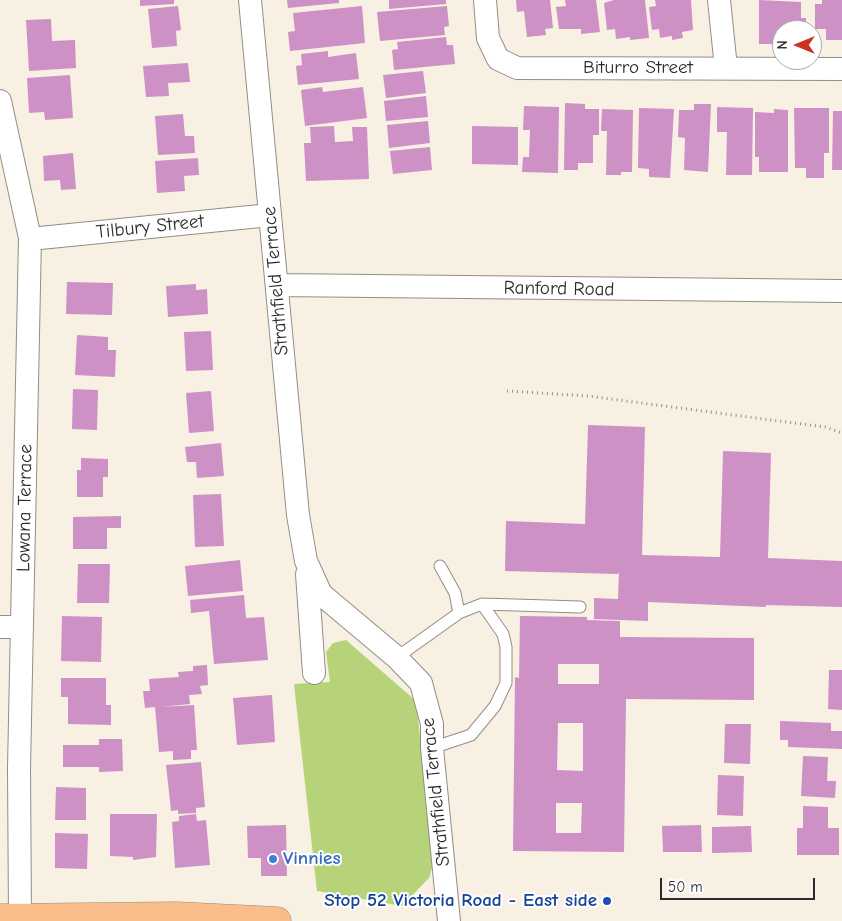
<!DOCTYPE html>
<html>
<head>
<meta charset="utf-8">
<style>
	body { margin:0 }
	#map { position:relative; width:842px; height:921px; overflow:hidden; background:#f8f0e2; font-family:"Comic Neue",sans-serif }
	canvas { display:block }
	.north { position:absolute; left:772px; top:20px; width:50px; height:50px; box-sizing:border-box; background:#fff; border:1px solid #aaa; border-radius:50%; rotate:270deg; font-size:14px; font-weight:700; line-height:20px; text-align:center; color:#2b2b2b }
	.north::after { content:''; display:block; margin:auto; width:18px; height:22px; background:#c8321e; clip-path:polygon(50% 0,100% 100%,50% 72%,0 100%) }
	.scale { position:absolute; left:660px; top:878px; width:155px; height:22px; box-sizing:border-box; border:2px solid #2b2b2b; border-top:0; padding-left:6px; font-size:15px; line-height:18px; white-space:nowrap; color:#2b2b2b; -webkit-text-stroke:4px #fff; paint-order:stroke }
</style>
</head>
<body>
<div id="map">
<canvas width="842" height="921"></canvas>
<div class="north">N</div>
<div class="scale">50 m</div>
</div>
<script>
const ctx = document.querySelector('canvas').getContext('2d');
ctx.lineJoin = 'round';
function fillPath(path, color) {
  ctx.fillStyle = color;
  ctx.fill(path, 'evenodd');
}
function toPath(rows) {
  const path = new Path2D();
  for (const r of rows) {
    path.moveTo(r[0], r[1]);
    for (let i = 2; i < r.length; i += 2) path.lineTo(r[i], r[i + 1]);
  }
  return path;
}
function strokePath(path, color, width, dash) {
  ctx.strokeStyle = color;
  ctx.lineWidth = width;
  ctx.lineCap = dash ? 'butt' : 'round';
  ctx.setLineDash(dash || []);
  ctx.stroke(path);
}
function drawText(font, color, halo, rows, align = 'center') {
  ctx.font = font + ' "Comic Neue",sans-serif';
  ctx.lineWidth = 4;
  ctx.setLineDash([]);
  ctx.textBaseline = 'middle';
  ctx.strokeStyle = halo;
  ctx.fillStyle = color;
  for (const [text, x, y, turn = 0] of rows) {
    ctx.save();
    ctx.translate(x, y);
    ctx.rotate((+turn || 0) * Math.PI / 180);
    ctx.textAlign = isNaN(turn) ? turn : align;
    if (halo) ctx.strokeText(text, 0, 0);
    ctx.fillText(text, 0, 0);
    ctx.restore();
  }
}
const green = toPath([
	[346,640,416,701,434,862,429,878,402,906,317,891,294,684,330,682,326,652,333,643]
]);
const building = toPath([
	[140,0,174,0,174,4,140,6],
	[287,0,339,0,339,3,288,8],
	[389,0,446,0,446,4,389,9],
	[516,0,550,0,553,28,545,29,546,35,527,37,524,11,517,12],
	[565,0,596,0,600,32,581,34,581,29,559,29,556,7,566,6],
	[614,0,645,0,649,38,630,40,630,37,616,39,615,29,607,30,604,3],
	[655,0,691,0,693,30,682,32,683,38,672,40,672,36,660,38,659,29,652,30,649,7,656,6],
	[759,0,801,2,801,18,806,18,806,30,782,30,782,44,759,44],
	[822,0,842,0,842,40,826,40,826,29,815,29,815,4,822,4],
	[178,6,181,30,176,31,177,46,152,48,148,9],
	[362,6,365,43,290,51,288,32,295,31,293,13],
	[447,6,449,26,444,27,445,35,380,41,377,12],
	[51,19,52,41,75,40,76,68,29,71,26,20],
	[446,37,447,45,453,45,455,64,394,70,392,50,398,49,397,42],
	[328,51,328,57,356,53,359,79,298,85,296,66,302,65,301,54],
	[188,63,190,82,168,83,169,96,146,97,143,66],
	[423,71,426,93,386,98,383,75],
	[70,75,73,118,45,120,44,112,29,113,27,78],
	[322,87,323,92,363,87,367,118,305,126,301,90],
	[426,96,428,117,386,121,384,101],
	[565,103,585,104,585,109,599,109,599,135,593,135,593,163,578,163,578,170,564,170],
	[694,104,711,104,708,172,684,170,685,138,678,137,679,110,694,110],
	[524,106,559,107,558,173,522,172,523,157,529,157,530,130,523,130],
	[717,107,753,108,752,175,726,175,727,132,717,132],
	[639,108,674,109,670,178,649,177,649,169,638,168],
	[794,108,829,108,829,153,824,153,824,178,806,178,806,168,795,168],
	[602,109,633,110,632,172,621,172,621,175,606,175,607,131,601,131],
	[774,109,788,110,788,172,759,172,759,157,755,157,755,112,774,113],
	[833,111,842,111,842,170,832,170],
	[183,114,185,136,194,136,195,153,158,155,155,116],
	[428,121,430,143,389,148,387,125],
	[334,126,335,142,353,141,352,127,367,127,369,179,306,181,304,143,311,143,310,127],
	[472,126,518,127,518,165,472,164],
	[430,147,432,170,393,174,390,151],
	[73,153,76,189,61,190,60,180,44,181,43,156],
	[198,158,199,175,184,176,185,191,157,193,155,161],
	[67,282,113,283,112,315,66,314],
	[196,284,196,290,207,289,208,314,168,317,166,286],
	[211,331,213,370,186,371,184,332],
	[77,335,108,337,108,350,116,350,115,377,75,375],
	[73,389,98,390,97,430,72,429],
	[211,391,214,431,189,433,186,393],
	[588,425,645,427,642,555,720,557,723,451,771,453,768,558,842,561,842,607,766,605,766,607,648,602,648,621,594,619,594,598,618,599,619,572,618,574,505,571,506,521,585,524],
	[221,443,224,476,197,478,196,462,187,462,185,447],
	[81,458,108,459,108,477,103,477,103,497,77,497,77,470,81,470],
	[221,494,224,546,195,547,193,495],
	[121,516,121,528,107,528,107,549,73,549,73,517],
	[240,560,243,591,188,596,185,566],
	[78,564,110,564,109,603,77,603],
	[244,595,246,618,264,617,268,660,214,664,209,611,191,613,190,600],
	[62,616,102,617,101,662,61,661],
	[520,616,587,617,587,620,620,621,620,637,754,638,754,700,626,699,624,852,513,851,515,677,519,678],
	[558,664,599,664,599,684,558,684],
	[558,723,583,723,583,771,557,770],
	[556,803,582,803,581,833,556,833],
	[207,665,208,685,200,686,202,694,189,695,190,704,161,707,194,705,197,750,191,750,191,759,173,760,173,751,159,752,155,707,145,708,143,691,150,691,149,679,179,677,178,672,193,671,193,666],
	[829,670,842,670,842,710,828,709],
	[61,678,106,678,106,705,111,705,111,725,68,724,68,697,61,697],
	[272,695,275,742,237,745,233,698],
	[780,721,831,723,831,731,842,731,842,749,788,747,788,740,780,740],
	[725,724,751,724,750,764,724,763],
	[99,739,122,739,123,771,99,772,99,767,63,767,63,745,99,745],
	[803,756,828,757,827,781,836,781,835,798,801,796],
	[201,762,205,807,196,808,196,813,178,814,178,810,171,811,166,765],
	[718,775,744,776,743,816,717,815],
	[56,787,86,788,86,820,55,820],
	[803,806,828,807,828,828,839,828,839,855,797,855,797,828,803,828],
	[110,814,157,814,156,857,133,860,133,857,110,856],
	[196,814,197,821,206,820,210,865,175,868,172,822,179,821,179,816],
	[286,825,287,876,261,876,261,858,248,858,247,826],
	[701,825,702,852,663,852,662,826],
	[751,826,752,852,712,853,712,827],
	[55,833,88,834,87,869,55,868]
]);
const path = toPath([
	[507,391,588,396,825,427,842,433]
]);
const service = toPath([
	[459,613,482,604,580,607],
	[396,658,459,613,455,593,440,566],
	[432,748,471,735,495,706,506,683,506,647,503,634,482,604]
]);
const minor = toPath([
	[250,0,298,515,306,561,321,594,396,657,421,683,432,724,432,748,449,921],
	[485,0,488,38,498,59,517,68,842,69],
	[719,0,726,68],
	[0,101,30,238,19,768,20,919],
	[30,239,270,215],
	[277,285,842,291],
	[307,574,314,673],
	[0,627,22,627]
]);
const trunk = toPath([
	[0,918,176,916,277,921]
]);
const markers = [
	[273,859,5,"#3f7fe0"],
	[607,901,5,"#1a4fb4"]
];
const streetNames = [
	["Biturro Street",638,68],
	["Tilbury Street",150,227,-6],
	["Strathfield Terrace",276,281,-95],
	["Ranford Road",559,289,1],
	["Lowana Terrace",25,508,-89],
	["Strathfield Terrace",436,792,-96]
];
const shopNames = [
	["Vinnies",283,859]
];
const transitNames = [
	["Stop 52 Victoria Road - East side",597,901]
];
fillPath(green, '#b6d379');
fillPath(building, '#cd91c6');
strokePath(service, '#928e86', 13);
strokePath(minor, '#928e86', 24);
strokePath(trunk, '#928e86', 29);
strokePath(path, '#928e86', 3, [1, 4]);
strokePath(service, '#fff', 11);
strokePath(minor, '#fff', 22);
strokePath(trunk, '#f8bd89', 28);
for (const [x, y, r, color] of markers) {
  const dot = new Path2D();
  dot.arc(x, y, r, 0, 2 * Math.PI);
  ctx.fillStyle = color;
  ctx.fill(dot);
  strokePath(dot, '#fff', 2);
}
drawText('19px', '#2b2b2b', '#fff', streetNames);
drawText('bold 19px', '#366cbe', '#fff', shopNames, 'left');
drawText('bold 19px', '#164399', '#fff', transitNames, 'right');
</script>
</body>
</html>
